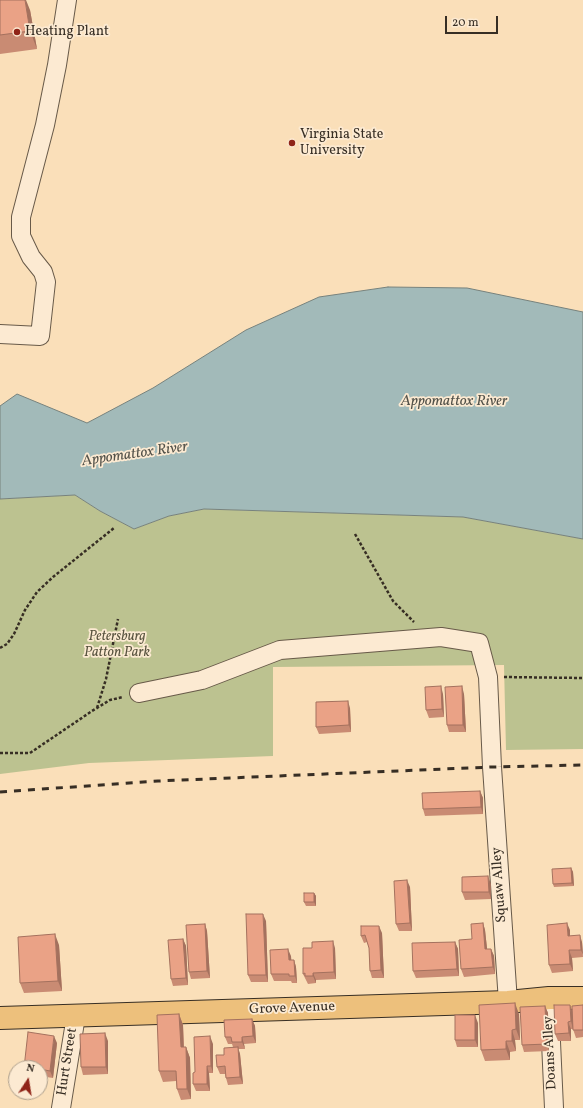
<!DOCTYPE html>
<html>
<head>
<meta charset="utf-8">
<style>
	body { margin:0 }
	#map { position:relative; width:583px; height:1108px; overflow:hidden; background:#fadfb9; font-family:Vollkorn,serif }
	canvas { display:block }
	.north { position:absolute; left:8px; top:1060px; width:40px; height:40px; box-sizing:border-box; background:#fcead2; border:1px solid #ad9f8c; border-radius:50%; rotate:12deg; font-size:11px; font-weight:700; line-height:16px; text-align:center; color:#372e24 }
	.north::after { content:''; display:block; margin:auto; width:14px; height:18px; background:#8f2418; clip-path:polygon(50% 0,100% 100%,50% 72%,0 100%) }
	.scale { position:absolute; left:445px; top:16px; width:53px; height:18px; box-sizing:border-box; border:2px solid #372e24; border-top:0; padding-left:5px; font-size:12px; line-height:14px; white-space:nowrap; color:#372e24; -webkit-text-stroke:3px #fcead2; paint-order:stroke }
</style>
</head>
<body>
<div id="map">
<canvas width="583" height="1108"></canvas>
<div class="north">N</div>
<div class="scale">20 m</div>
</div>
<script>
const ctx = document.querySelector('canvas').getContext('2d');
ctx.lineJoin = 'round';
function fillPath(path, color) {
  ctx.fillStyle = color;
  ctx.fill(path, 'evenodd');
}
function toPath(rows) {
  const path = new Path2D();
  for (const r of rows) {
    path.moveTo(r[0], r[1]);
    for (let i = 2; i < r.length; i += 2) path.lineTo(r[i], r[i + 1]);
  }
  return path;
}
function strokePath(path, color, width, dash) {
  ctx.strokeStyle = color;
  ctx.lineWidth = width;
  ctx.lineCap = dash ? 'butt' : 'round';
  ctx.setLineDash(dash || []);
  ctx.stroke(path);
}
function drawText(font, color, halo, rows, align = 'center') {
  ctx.font = font + ' Vollkorn,serif';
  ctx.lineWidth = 3.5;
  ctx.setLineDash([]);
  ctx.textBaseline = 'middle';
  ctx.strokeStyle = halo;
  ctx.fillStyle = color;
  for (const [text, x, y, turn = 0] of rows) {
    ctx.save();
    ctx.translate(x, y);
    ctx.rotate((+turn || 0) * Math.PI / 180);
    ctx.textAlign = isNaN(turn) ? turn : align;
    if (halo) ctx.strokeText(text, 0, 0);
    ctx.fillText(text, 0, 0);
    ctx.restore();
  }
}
const green = toPath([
	[75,495,100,511,134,529,169,516,204,509,463,517,583,539,583,749,506,750,504,665,273,667,273,756,89,763,0,774,0,499]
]);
const water = toPath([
	[388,287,467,288,583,312,583,539,463,517,204,509,169,516,134,529,100,511,75,495,0,499,0,406,17,394,87,423,153,388,246,330,319,297,388,287]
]);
const path = toPath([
	[355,534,393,601,414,622],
	[0,648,7,644,14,634,25,610,37,592,53,577,114,528],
	[504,677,583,678],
	[97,708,106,679,118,619],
	[0,753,30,753,92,711,110,700,123,697]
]);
const minor = toPath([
	[0,334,40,336,46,282,43,272,31,257,21,236,21,217,45,125,57,65,67,0],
	[139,693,202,680,280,650,441,637,479,643,488,677,492,767,508,1002],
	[549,998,554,1108],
	[61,1108,76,1016]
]);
const major = toPath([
	[0,1018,508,1002,549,998,583,998]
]);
const rail = toPath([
	[0,792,158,781,492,767,583,765]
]);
const wall = toPath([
	[0,0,30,10,37,49,0,54],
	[443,694,444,717,429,718,426,710],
	[464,694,466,732,449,732,447,725],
	[350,708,351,732,319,734,316,727],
	[480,791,483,798,483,814,425,816,423,809],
	[571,868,573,872,574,886,554,887,553,884],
	[491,884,491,899,465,900,462,892],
	[410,887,412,931,399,931,396,924],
	[314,893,316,896,316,906,306,906,304,902],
	[266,921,268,982,251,982,248,975],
	[483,923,485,930,487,949,491,949,494,956,495,974,464,977,461,969,472,939],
	[205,924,207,931,210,978,191,979,189,972],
	[361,926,382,933,384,978,372,978,370,971,369,948,367,942,364,943,361,936],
	[570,930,570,936,582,942,583,957,572,958,573,971,552,973,549,965],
	[183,939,186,946,188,985,173,986,171,979],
	[455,942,458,949,459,976,416,978,413,971],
	[59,945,62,991,24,993,20,983],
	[335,948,336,979,316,980,316,983,308,984,303,974],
	[291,956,291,960,294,960,296,967,297,983,292,983,291,981,274,981,271,974],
	[583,1005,583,1037,576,1038,573,1029,571,1029,571,1041,558,1041,555,1034,572,1010],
	[545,1006,548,1013,549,1051,524,1052,522,1045],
	[179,1014,183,1025,184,1047,186,1047,190,1058,191,1099,181,1100,177,1089,176,1081,163,1082,159,1071],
	[519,1014,520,1040,515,1040,516,1051,510,1052,510,1060,485,1061,481,1050],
	[252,1019,255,1026,256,1043,244,1044,245,1049,238,1049,240,1054,243,1084,228,1085,226,1078,225,1074,220,1074,217,1067,224,1055,233,1047,232,1044,228,1044,225,1037],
	[478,1023,478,1047,457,1047,455,1040],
	[108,1041,108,1074,83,1075,81,1067],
	[57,1043,53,1078,40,1076,40,1068],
	[213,1044,213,1073,209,1073,210,1091,196,1091,193,1084,195,1072]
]);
const shadedWall = toPath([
	[25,0,26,0,30,10,37,49,30,31],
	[441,686,443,694,444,717,442,709],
	[462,686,464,694,466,732,463,725],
	[348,701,350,708,351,732,349,725],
	[480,791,483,798,483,814,481,807],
	[571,868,573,872,574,886,572,883],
	[488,876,491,884,491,899,489,892],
	[407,880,410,887,412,931,410,923],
	[314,893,316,896,316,906,314,902],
	[263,914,266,921,268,982,266,975],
	[483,923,485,930,488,957,485,949],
	[567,923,570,930,570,943,568,936],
	[205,924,207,931,210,978,207,971],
	[379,926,382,933,384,978,381,970],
	[55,934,59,945,62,991,58,981],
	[580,935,582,942,583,955,581,950],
	[183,939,186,946,188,985,186,978],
	[333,941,335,948,336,979,334,972],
	[455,942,458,949,459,976,457,969],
	[288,949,291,956,292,968,289,960],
	[491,949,494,956,495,974,493,967],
	[569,950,572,958,573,971,570,964],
	[294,960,296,967,297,983,295,976],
	[313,973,316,980,316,983,313,976],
	[515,1003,519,1014,520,1040,516,1029],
	[570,1005,573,1012,573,1029,571,1021],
	[545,1006,548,1013,549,1051,547,1044],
	[179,1014,183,1025,184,1058,181,1047],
	[475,1015,478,1023,478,1047,475,1040],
	[252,1019,255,1026,256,1043,253,1036],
	[568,1022,571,1029,571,1041,569,1033],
	[512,1030,515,1040,516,1051,512,1041],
	[105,1033,108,1041,108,1074,106,1067],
	[54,1036,57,1043,53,1078,50,1071],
	[210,1036,213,1044,213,1073,211,1066],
	[242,1037,244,1044,245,1049,242,1042],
	[506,1041,510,1052,510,1060,506,1049],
	[186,1047,190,1058,191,1099,187,1089],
	[238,1047,240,1054,243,1084,240,1077],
	[207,1066,209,1073,210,1091,207,1084]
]);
const building = toPath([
	[0,0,25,0,30,31,0,35,0,0],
	[441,686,442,709,426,710,425,687,441,686],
	[462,686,463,725,447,725,445,687,462,686],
	[348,701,349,725,316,727,316,702,348,701],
	[480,791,481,807,423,809,422,793,480,791],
	[571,868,572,883,553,884,552,869,571,868],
	[488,876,489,892,462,892,462,877,488,876],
	[407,880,410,923,396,924,394,881,407,880],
	[304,893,314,893,314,902,304,902,304,893],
	[246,914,263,914,266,975,248,975,246,914],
	[483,923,485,949,491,949,493,967,461,969,459,940,472,939,471,924,483,923],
	[567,923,568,936,580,935,581,950,569,950,570,964,549,965,547,925,567,923],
	[205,924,207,971,189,972,186,925,205,924],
	[361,926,379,926,381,970,370,971,369,948,365,935,361,936,361,926],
	[55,934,58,981,20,983,18,937,55,934],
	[183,939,186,978,171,979,168,940,183,939],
	[333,941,334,972,313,973,313,976,305,976,305,973,303,974,303,948,312,948,312,942,333,941],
	[455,942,457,969,413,971,412,943,455,942],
	[288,949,289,960,294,960,295,976,289,976,289,974,271,974,270,950,288,949],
	[515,1003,516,1029,512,1030,512,1041,506,1041,506,1049,481,1050,479,1005,515,1003],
	[554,1005,570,1005,571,1021,568,1022,569,1033,555,1034,554,1005],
	[583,1005,583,1030,573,1030,572,1006,583,1005],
	[545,1006,547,1044,522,1045,520,1007,545,1006],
	[179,1014,181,1047,186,1047,187,1089,177,1089,176,1071,159,1071,157,1015,179,1014],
	[455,1015,475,1015,475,1040,455,1040,455,1015],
	[252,1019,253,1036,242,1037,242,1042,232,1042,231,1037,225,1037,224,1020,252,1019],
	[28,1032,54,1036,50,1071,40,1069,40,1068,24,1068,28,1032],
	[105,1033,106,1067,81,1067,80,1034,105,1033],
	[210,1036,211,1066,207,1066,207,1084,193,1084,193,1073,195,1072,194,1037,210,1036],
	[238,1047,240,1077,226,1078,225,1066,217,1067,216,1055,224,1055,224,1048,238,1047]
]);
const markers = [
	[17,32,4,"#8f2418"],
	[292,143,4,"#8f2418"]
];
const poiNames = [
	["Heating Plant",25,32],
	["Virginia State",300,135],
	["University",300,151]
];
const parkNames = [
	["Petersburg",117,637],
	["Patton Park",117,653]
];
const streetNames = [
	["Squaw Alley",500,885,-94],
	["Grove Avenue",292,1009,-2],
	["Doans Alley",551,1053,-93],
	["Hurt Street",68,1062,-81]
];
const waterNames = [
	["Appomattox River",454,402],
	["Appomattox River",135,455,-8]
];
fillPath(green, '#bcc290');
fillPath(water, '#a2bab9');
strokePath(water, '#77827d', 1);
strokePath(minor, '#685a49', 20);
strokePath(major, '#372e24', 24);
strokePath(path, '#372e24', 2.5, [3, 2]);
strokePath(minor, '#fcead2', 18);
strokePath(major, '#edc07c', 22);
strokePath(rail, '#372e24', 3, [7, 7]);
fillPath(wall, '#c98b73');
fillPath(shadedWall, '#a4715e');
fillPath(building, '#eaa286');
strokePath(building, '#a4715e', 1);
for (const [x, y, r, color] of markers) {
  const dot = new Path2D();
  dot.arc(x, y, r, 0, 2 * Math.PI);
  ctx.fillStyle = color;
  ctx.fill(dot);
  strokePath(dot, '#fcead2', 1.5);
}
drawText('14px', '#372e24', '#fcead2', poiNames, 'left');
drawText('italic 14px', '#58533f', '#fcead2', parkNames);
drawText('14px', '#372e24', '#fcead2', streetNames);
drawText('italic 15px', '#525149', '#fcead2', waterNames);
</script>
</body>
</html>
